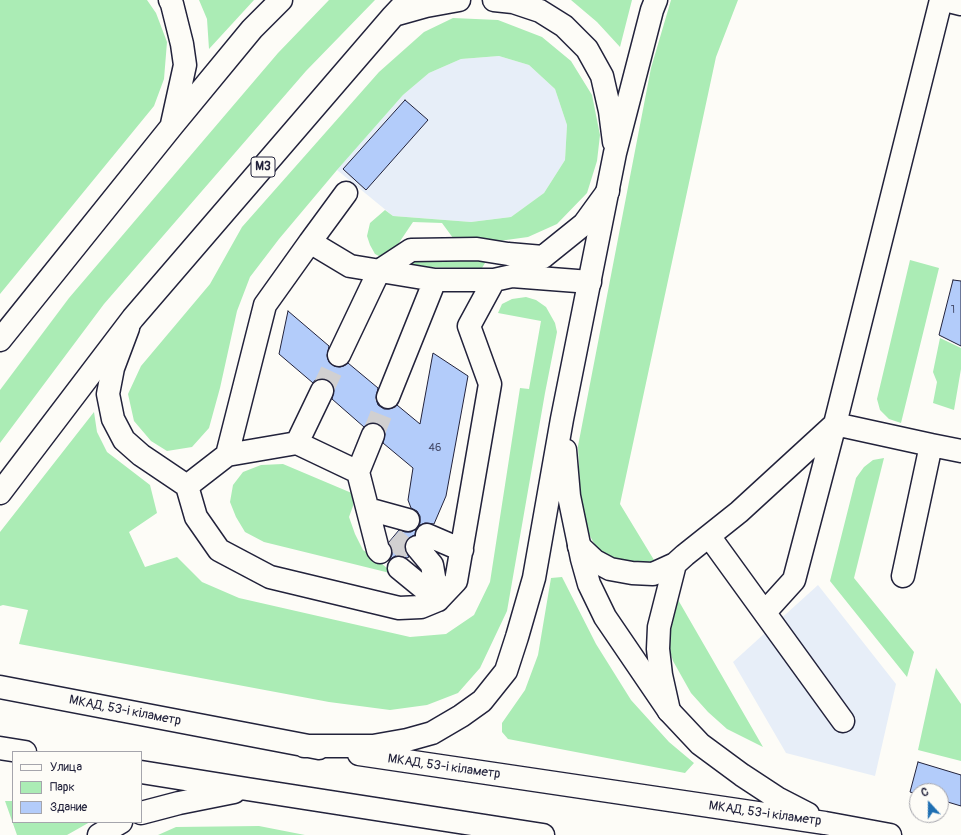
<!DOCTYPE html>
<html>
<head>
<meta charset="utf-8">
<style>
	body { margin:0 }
	#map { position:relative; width:961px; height:835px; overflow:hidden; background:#fdfcf7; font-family:Pangolin,sans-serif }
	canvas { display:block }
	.legend { position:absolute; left:12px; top:751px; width:130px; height:72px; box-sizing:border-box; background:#fdfcf7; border:1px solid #a5a5ac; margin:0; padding:5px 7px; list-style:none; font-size:12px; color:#22223b }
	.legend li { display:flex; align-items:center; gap:8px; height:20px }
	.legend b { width:20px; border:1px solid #a5a5ac }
	.north { position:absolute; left:909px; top:783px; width:40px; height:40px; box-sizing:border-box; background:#fdfcf7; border:1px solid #a5a5ac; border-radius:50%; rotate:339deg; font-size:11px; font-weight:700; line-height:16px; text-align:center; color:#22223b }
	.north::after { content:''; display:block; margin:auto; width:14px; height:18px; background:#1f6fb2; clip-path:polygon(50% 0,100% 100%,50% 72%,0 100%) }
</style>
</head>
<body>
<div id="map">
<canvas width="961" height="835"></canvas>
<ul class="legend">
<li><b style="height:5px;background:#fdfcf7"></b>Улица</li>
<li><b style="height:11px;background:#abecb5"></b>Парк</li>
<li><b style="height:11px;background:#b3ccfa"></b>Здание</li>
</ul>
<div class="north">С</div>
</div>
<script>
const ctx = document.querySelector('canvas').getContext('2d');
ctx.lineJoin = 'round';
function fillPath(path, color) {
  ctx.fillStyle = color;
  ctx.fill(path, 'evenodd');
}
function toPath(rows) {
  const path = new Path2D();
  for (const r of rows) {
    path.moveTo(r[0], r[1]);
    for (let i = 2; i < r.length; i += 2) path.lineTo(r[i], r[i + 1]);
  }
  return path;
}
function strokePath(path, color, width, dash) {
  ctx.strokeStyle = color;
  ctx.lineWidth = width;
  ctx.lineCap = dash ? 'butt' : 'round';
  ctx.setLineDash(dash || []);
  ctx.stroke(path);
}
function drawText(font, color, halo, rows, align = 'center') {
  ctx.font = font + ' Pangolin,sans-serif';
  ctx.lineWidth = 3.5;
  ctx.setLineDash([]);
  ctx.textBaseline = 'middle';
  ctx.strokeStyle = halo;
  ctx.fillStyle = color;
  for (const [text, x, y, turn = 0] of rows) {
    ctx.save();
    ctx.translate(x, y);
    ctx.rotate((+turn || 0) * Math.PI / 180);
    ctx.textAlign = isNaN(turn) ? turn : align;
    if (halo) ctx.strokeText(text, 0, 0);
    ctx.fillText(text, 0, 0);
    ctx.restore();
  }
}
const built = toPath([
	[499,56,529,65,555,89,567,125,565,160,544,193,511,217,471,222,393,216,337,170,403,95,429,73,461,59],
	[818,585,896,684,875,776,786,753,733,662]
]);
const green = toPath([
	[0,0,147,0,156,13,167,42,164,79,154,106,0,294],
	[199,0,254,0,209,49,207,19],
	[329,0,375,0,306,71,104,304,0,443,0,390,69,298,278,53],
	[571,0,632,0,620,47,597,22],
	[671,0,738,0,716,57,620,504,654,560,635,567,602,554,595,545,586,529,580,490,578,446,651,68],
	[453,18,498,20,542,37,571,61,592,95,600,135,597,161,587,193,557,224,528,237,499,241,453,238,442,223,413,222,388,259,381,257,375,254,370,245,367,236,370,223,385,210,393,216,471,222,511,217,544,193,565,160,567,125,555,89,529,65,499,56,461,59,429,73,403,95,337,170,279,239,250,277,237,311,220,388,209,428,192,447,167,451,151,441,134,421,128,394,141,366,210,284,242,227,379,72,424,32],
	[413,257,484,259,485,263,482,268,413,267,409,263],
	[910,260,939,268,901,423,889,419,880,410,877,399],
	[526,297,536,300,546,307,555,323,557,332,545,393,507,611,480,668,458,693,427,705,390,710,329,702,19,644,28,610,3,605,0,606,0,532,94,412,97,432,107,452,150,485,157,513,129,532,145,567,177,557,202,582,239,598,410,637,446,634,474,615,490,582,520,388,529,389,541,321,498,313,502,304,512,299],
	[940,338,961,348,961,369,954,410,933,403,937,382,933,372],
	[884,458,854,578,914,652,907,677,830,581,856,478,864,467,873,460],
	[283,464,354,494,353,506,349,517,355,534,363,550,375,558,394,574,264,542,245,532,236,517,230,502,233,485,243,472,261,465],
	[562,577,596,644,631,700,669,742,694,763,685,773,508,739,502,732,502,723,525,690,538,655,551,578],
	[677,598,763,747,727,729,708,712,691,693,673,661,666,638],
	[936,668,961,704,961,761,918,750],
	[5,801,13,801,13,822,90,822,67,835,17,835],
	[259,826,305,835,158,835,176,827]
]);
const building = toPath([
	[405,100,428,120,366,190,343,169,405,100],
	[953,280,961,281,961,346,939,335,953,280],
	[288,311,329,346,327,356,329,362,334,366,340,367,346,365,348,363,378,388,376,398,378,405,384,409,389,409,395,407,397,405,420,424,433,353,468,376,446,496,434,524,425,523,420,525,418,527,420,523,420,516,417,511,411,508,408,500,413,468,383,443,385,434,383,427,378,424,372,423,366,425,364,427,332,399,334,390,332,384,328,380,321,379,315,380,313,383,279,354,288,311],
	[416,529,415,535,409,538,405,543,405,550,409,557,407,558,401,556,395,556,389,560,392,555,392,549,389,542,399,530,405,532,411,532,416,529],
	[918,762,961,775,961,806,941,800,941,791,917,791,917,794,910,792,918,762]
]);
const minorTunnel = toPath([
	[322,391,339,355],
	[373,435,388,397],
	[393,538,411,554]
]);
const minor = toPath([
	[945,0,961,4],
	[310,242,346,193],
	[530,265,543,257,584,224,608,191],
	[128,328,113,368,108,394,113,419,124,440,141,455,187,486,196,517,219,550,270,577,399,608,421,607,438,600,456,581,490,384,469,326,494,280],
	[339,355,379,271,411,250,477,249,508,254,543,257],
	[388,397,435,280],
	[835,424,931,445,903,576],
	[297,443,322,391],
	[931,445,961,451],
	[227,455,297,443,358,472,373,435],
	[358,472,378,550,380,552],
	[187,486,227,455,265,305,310,242,350,266,435,280,494,280,512,276,590,282],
	[368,509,408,520],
	[427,535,462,550],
	[709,536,843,721],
	[579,546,595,561,610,569,632,573,653,574,675,564,685,555,739,512,835,424],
	[417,547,432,565,438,600],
	[399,568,438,600],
	[765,612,794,580,835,424,941,0],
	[669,711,661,675,658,649,659,627,675,564]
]);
const highway = toPath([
	[170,0,172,4,182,44,185,65,172,124],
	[494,0,513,2,540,11,564,26,587,49,602,76,610,111,614,142],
	[394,15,426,6,459,0],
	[0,340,172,126,252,29,281,0],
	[565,450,569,496,582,559,589,584,605,617,669,711,700,744,742,775,777,798,808,814],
	[0,493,133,318,393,16,408,0],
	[0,687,319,748],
	[304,746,373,746,407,740,432,733,461,716,482,701,506,671,517,637,534,578,562,419,615,153,652,10,656,0],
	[0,748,25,752],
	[359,754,825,823,890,835],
	[141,772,247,789,543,835],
	[141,813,179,803,234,792],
	[99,835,121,822]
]);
const numberNames = [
	["1",953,310],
	["46",435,448]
];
const shields = [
	[263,167,24]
];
const shieldNames = [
	["М3",263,167]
];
const streetNames = [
	["МКАД, 53-і кіламетр",125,711,11],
	["МКАД, 53-і кіламетр",444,767,8],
	["МКАД, 53-і кіламетр",765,814,8]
];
fillPath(built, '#e7eef8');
fillPath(green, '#abecb5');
fillPath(building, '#b3ccfa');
strokePath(building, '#22223b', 1);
strokePath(minorTunnel, '#d1d0d1', 22, [22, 11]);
strokePath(minor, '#22223b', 25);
strokePath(highway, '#22223b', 25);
strokePath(minor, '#fdfcf7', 22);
strokePath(highway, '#fdfcf7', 22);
drawText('11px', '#464c6b', null, numberNames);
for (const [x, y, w] of shields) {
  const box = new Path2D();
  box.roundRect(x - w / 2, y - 10, w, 20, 3);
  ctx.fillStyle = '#fdfcf7';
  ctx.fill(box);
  strokePath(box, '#22223b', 1);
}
drawText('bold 12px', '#22223b', null, shieldNames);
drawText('13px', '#22223b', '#fdfcf7', streetNames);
</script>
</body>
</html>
